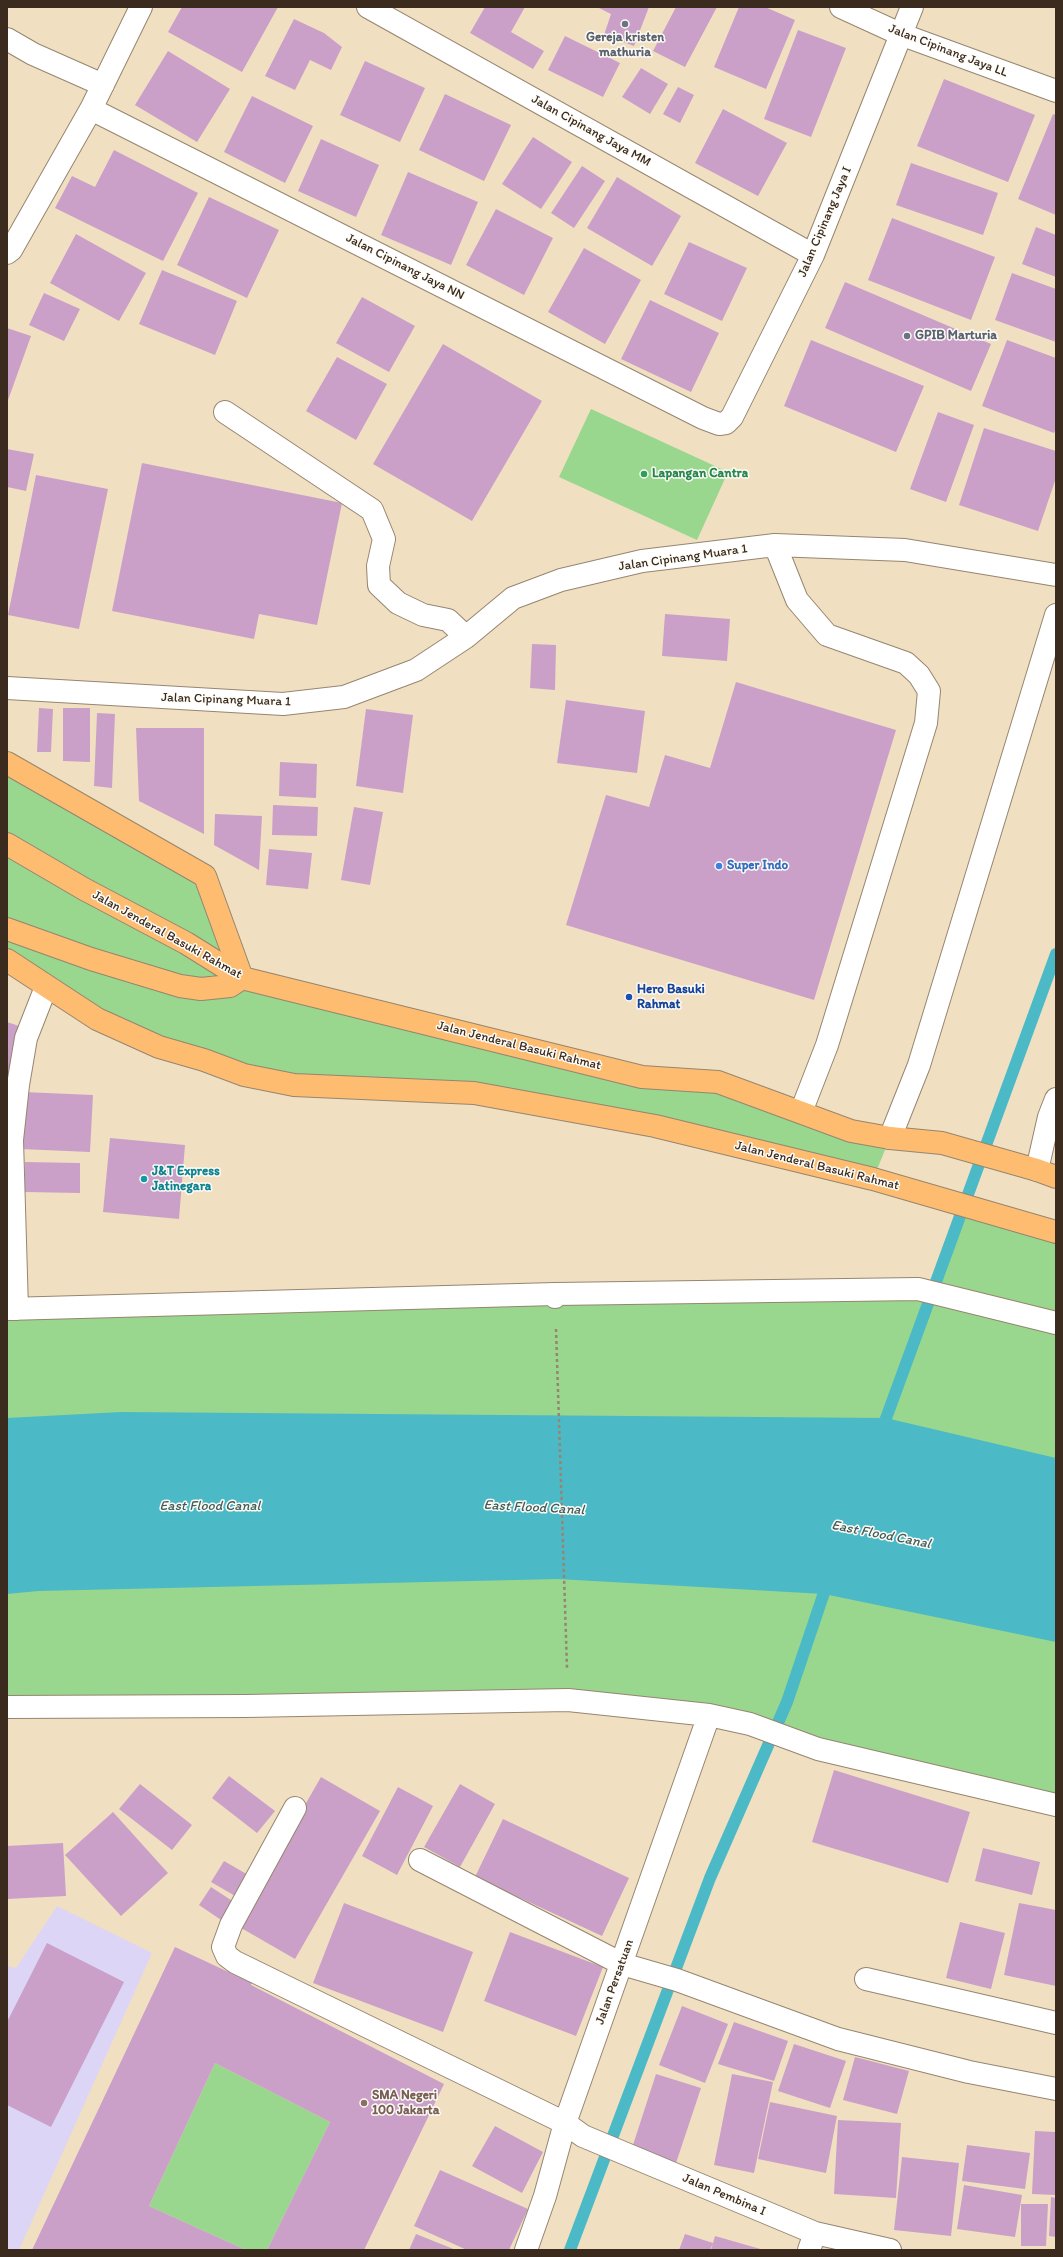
<!DOCTYPE html>
<html>
<head>
<meta charset="utf-8">
<style>
	body { margin:0 }
	#map { position:relative; width:1063px; height:2257px; overflow:hidden; background:#f0e0c1; font-family:Itim,sans-serif }
	canvas { display:block }
	.frame { position:absolute; inset:0; border:8px solid #3b2a1e; pointer-events:none }
</style>
</head>
<body>
<div id="map">
<canvas width="1063" height="2257"></canvas>
<div class="frame"></div>
</div>
<script>
const ctx = document.querySelector('canvas').getContext('2d');
ctx.lineJoin = 'round';
function fillPath(path, color) {
  ctx.fillStyle = color;
  ctx.fill(path, 'evenodd');
}
function toPath(rows) {
  const path = new Path2D();
  for (const r of rows) {
    path.moveTo(r[0], r[1]);
    for (let i = 2; i < r.length; i += 2) path.lineTo(r[i], r[i + 1]);
  }
  return path;
}
function strokePath(path, color, width, dash) {
  ctx.strokeStyle = color;
  ctx.lineWidth = width;
  ctx.lineCap = dash ? 'butt' : 'round';
  ctx.setLineDash(dash || []);
  ctx.stroke(path);
}
function drawText(font, color, halo, rows, align = 'center') {
  ctx.font = font + ' Itim,sans-serif';
  ctx.lineWidth = 3;
  ctx.setLineDash([]);
  ctx.textBaseline = 'middle';
  ctx.strokeStyle = halo;
  ctx.fillStyle = color;
  for (const [text, x, y, turn = 0] of rows) {
    ctx.save();
    ctx.translate(x, y);
    ctx.rotate((+turn || 0) * Math.PI / 180);
    ctx.textAlign = isNaN(turn) ? turn : align;
    if (halo) ctx.strokeText(text, 0, 0);
    ctx.fillText(text, 0, 0);
    ctx.restore();
  }
}
const built = toPath([
	[57,1906,152,1953,19,2250,7,2250,7,1966,16,1968]
]);
const green = toPath([
	[591,409,728,472,697,540,559,477],
	[7,763,205,876,242,978,642,1077,718,1082,890,1138,873,1179,474,1093,294,1085,159,1047,7,960],
	[964,1205,1056,1232,1056,1320,933,1289],
	[918,1289,1056,1323,1056,1805,568,1692,7,1705,7,1309],
	[215,2063,330,2122,267,2250,246,2250,149,2206]
]);
const water = toPath([
	[121,1412,886,1418,1056,1458,1056,1642,824,1594,558,1579,38,1591,7,1594,7,1418]
]);
const stream = toPath([
	[881,1432,1056,954],
	[570,2250,710,1878,787,1702,829,1578]
]);
const building = toPath([
	[182,7,278,7,242,72,168,32],
	[485,7,525,7,511,32,544,51,533,69,470,33],
	[597,7,649,7,634,46,604,35,611,14],
	[676,7,717,7,685,67,653,51],
	[739,7,765,7,795,20,766,89,714,67],
	[294,19,324,33,342,47,331,70,310,60,295,90,265,76],
	[798,30,846,48,811,137,764,119],
	[565,36,620,63,603,97,548,70],
	[168,51,230,89,197,142,135,105],
	[365,61,425,88,400,142,340,115],
	[641,68,668,84,650,114,622,97],
	[944,79,1035,115,1008,182,917,146],
	[678,87,694,95,680,123,663,114],
	[445,94,511,125,484,181,419,150],
	[252,96,313,126,285,183,224,152],
	[723,109,787,143,758,196,695,163],
	[1053,114,1056,115,1056,215,1018,199],
	[533,137,572,162,541,209,502,184],
	[321,139,379,165,356,217,298,191],
	[114,150,198,193,163,261,55,208,72,176,95,187],
	[911,163,998,193,983,235,896,205],
	[582,166,605,181,574,228,551,213],
	[408,172,478,202,451,265,381,235],
	[617,177,681,216,652,266,587,228],
	[209,197,279,230,247,298,177,265],
	[496,209,553,238,524,295,466,265],
	[892,218,995,257,971,320,868,280],
	[1036,227,1056,235,1056,277,1022,264],
	[76,234,146,273,119,321,50,283],
	[689,242,747,268,722,321,664,294],
	[584,248,641,280,605,344,548,312],
	[162,270,237,301,215,355,139,324],
	[1012,273,1056,289,1056,342,995,320],
	[845,282,991,344,971,391,825,328],
	[44,293,80,309,64,341,29,325],
	[362,297,415,326,389,372,336,343],
	[650,300,719,333,691,392,621,359],
	[7,328,31,336,7,403],
	[811,340,924,386,896,452,784,406],
	[1007,340,1056,358,1056,428,1054,433,982,406],
	[443,344,542,401,472,521,373,464],
	[337,357,387,384,356,440,306,411],
	[938,412,974,425,946,502,910,489],
	[984,428,1056,451,1056,478,1038,531,959,505],
	[7,449,34,454,26,491,7,487],
	[142,463,342,503,317,625,259,614,254,639,112,611],
	[36,475,108,489,79,629,8,615],
	[665,614,730,619,727,661,662,656],
	[532,644,556,645,555,690,530,688],
	[736,682,896,730,814,1000,566,925,606,795,649,807,665,755,710,768],
	[566,700,645,711,637,773,557,763],
	[39,708,53,709,51,752,37,752],
	[63,708,90,708,90,762,63,761],
	[366,709,413,715,403,793,356,786],
	[97,713,115,714,112,788,94,786],
	[136,728,204,728,204,834,139,801],
	[280,762,317,764,316,798,279,796],
	[273,805,318,807,317,836,272,835],
	[354,807,383,812,370,885,341,880],
	[215,814,262,816,259,870,214,845],
	[269,849,312,853,308,889,266,885],
	[7,1022,25,1028,7,1084],
	[23,1092,93,1095,90,1152,20,1149],
	[110,1138,185,1145,179,1219,103,1212],
	[25,1162,80,1163,80,1193,25,1192],
	[834,1770,970,1812,948,1883,812,1842],
	[229,1776,275,1811,257,1833,212,1798],
	[321,1777,380,1811,295,1959,236,1925],
	[140,1784,192,1825,172,1850,119,1809],
	[460,1784,495,1804,460,1867,424,1847],
	[398,1787,433,1806,397,1875,362,1856],
	[113,1812,168,1873,121,1916,65,1855],
	[503,1819,629,1878,602,1936,475,1877],
	[63,1843,66,1896,7,1899,7,1846],
	[983,1848,1040,1862,1032,1895,975,1881],
	[224,1861,250,1876,237,1897,211,1882],
	[211,1887,237,1904,224,1922,199,1905],
	[344,1903,473,1952,443,2032,313,1983],
	[1019,1903,1056,1910,1056,1986,1004,1975],
	[960,1922,1005,1933,991,1989,946,1978],
	[510,1932,603,1967,576,2036,484,2001],
	[47,1943,124,1982,51,2127,7,2105,7,2022],
	[175,1947,252,1983,251,1985,444,2084,364,2250,267,2250,330,2122,215,2063,149,2206,246,2250,32,2250],
	[682,2006,728,2024,705,2083,659,2065],
	[734,2022,788,2041,774,2081,718,2064],
	[794,2044,846,2061,830,2108,778,2091],
	[855,2057,909,2071,897,2114,843,2100],
	[656,2074,701,2088,676,2163,632,2148],
	[732,2074,773,2082,754,2173,714,2165],
	[770,2102,837,2116,826,2173,758,2159],
	[838,2120,901,2123,896,2198,834,2194],
	[495,2126,543,2152,522,2193,472,2166],
	[1035,2131,1056,2132,1056,2195,1032,2194],
	[967,2145,1030,2153,1025,2189,962,2181],
	[902,2157,959,2163,951,2236,894,2230],
	[440,2170,528,2209,509,2250,467,2250,414,2226],
	[964,2185,1022,2195,1015,2237,957,2229],
	[1051,2197,1056,2198,1056,2237,1049,2236],
	[1021,2204,1048,2204,1046,2246,1021,2246],
	[416,2234,456,2250,409,2250],
	[685,2234,713,2243,710,2250,679,2250],
	[715,2236,764,2250,711,2250]
]);
const path = toPath([
	[556,1329,567,1668]
]);
const minor = toPath([
	[368,7,813,255],
	[841,7,900,34,1056,91],
	[7,39,33,54,103,85],
	[91,109,703,418,719,424,726,423,732,417,813,255,912,7],
	[7,253,11,250,91,109,141,7],
	[225,412,372,510,384,539,378,566,379,585,398,603,423,615,448,620,466,637],
	[775,545,797,600,827,635,906,663,919,675,929,691,926,723,827,1045,801,1112],
	[7,688,283,704,344,697,416,670,466,637,513,598,561,580,642,561,775,545,905,550,1056,575],
	[890,1138,919,1065,1056,615],
	[1037,1170,1049,1117,1056,1099],
	[555,1297,555,1294,918,1289,1056,1323],
	[7,1309,555,1294],
	[17,1309,12,1140,18,1085,26,1038,46,987],
	[7,1707,246,1706,568,1700,709,1715,750,1724,818,1749,1056,1805],
	[295,1808,231,1925,223,1947,227,1956,235,1962,565,2123,583,2136,815,2233,890,2250],
	[420,1860,622,1964,677,1980,838,2039,969,2072,1056,2089],
	[866,1979,1056,2023],
	[526,2250,545,2196,565,2123,709,1715],
	[809,2250,815,2233]
]);
const major = toPath([
	[7,763,205,876,242,978],
	[7,844,84,889,186,943,242,978,642,1077,718,1082,851,1131,890,1138,942,1143,1037,1170,1056,1177],
	[7,929,91,959,180,986,201,989,230,986,242,978],
	[7,960,97,1019,159,1047,204,1060,244,1075,294,1085,474,1093,655,1126,873,1179,1056,1232]
]);
const markers = [
	[625,24,4,"#6b7280"],
	[907,336,4,"#6b7280"],
	[644,474,4,"#2e9e5b"],
	[719,866,4,"#3f7fe0"],
	[629,997,4,"#1a4fb4"],
	[144,1179,4,"#0f9aa8"],
	[364,2103,4,"#8d6e63"]
];
const worshipNames = [
	["Gereja kristen",625,38],
	["mathuria",625,53],
	["GPIB Marturia",915,336,"left"]
];
const streetNames = [
	["Jalan Cipinang Jaya LL",948,51,21],
	["Jalan Cipinang Jaya MM",591,131,29],
	["Jalan Cipinang Jaya I",825,222,-67],
	["Jalan Cipinang Jaya NN",405,267,27],
	["Jalan Cipinang Muara 1",683,558,-8],
	["Jalan Cipinang Muara 1",226,700,2],
	["Jalan Jenderal Basuki Rahmat",167,935,29],
	["Jalan Jenderal Basuki Rahmat",519,1046,14],
	["Jalan Jenderal Basuki Rahmat",817,1166,14],
	["Jalan Persatuan",615,1982,-70],
	["Jalan Pembina I",724,2195,23]
];
const leisureNames = [
	["Lapangan Cantra",652,474]
];
const shopNames = [
	["Super Indo",727,866]
];
const transitNames = [
	["Hero Basuki",637,990],
	["Rahmat",637,1005]
];
const cultureNames = [
	["J&T Express",152,1172],
	["Jatinegara",152,1187]
];
const educationNames = [
	["SMA Negeri",372,2096],
	["100 Jakarta",372,2111]
];
const waterNames = [
	["East Flood Canal",210,1506],
	["East Flood Canal",534,1508,3],
	["East Flood Canal",881,1535,11]
];
fillPath(built, '#dcd5f6');
fillPath(green, '#98d78d');
fillPath(water, '#4cb9c7');
strokePath(stream, '#4cb9c7', 12);
fillPath(building, '#caa0c8');
strokePath(minor, '#968570', 24);
strokePath(major, '#968570', 24);
strokePath(path, '#968570', 2.5, [3, 3]);
strokePath(minor, '#fff', 22);
strokePath(major, '#fdbc6f', 22);
for (const [x, y, r, color] of markers) {
  const dot = new Path2D();
  dot.arc(x, y, r, 0, 2 * Math.PI);
  ctx.fillStyle = color;
  ctx.fill(dot);
  strokePath(dot, '#fdfcf7', 1.5);
}
drawText('bold 13px', '#5b616d', '#fdfcf7', worshipNames);
drawText('13px', '#3b2a1e', '#fdfcf7', streetNames);
drawText('bold 13px', '#27864d', '#fdfcf7', leisureNames, 'left');
drawText('bold 13px', '#366cbe', '#fdfcf7', shopNames, 'left');
drawText('bold 13px', '#164399', '#fdfcf7', transitNames, 'left');
drawText('bold 13px', '#0d838f', '#fdfcf7', cultureNames, 'left');
drawText('bold 13px', '#785e54', '#fdfcf7', educationNames, 'left');
drawText('italic 14px', '#415c59', '#fdfcf7', waterNames);
</script>
</body>
</html>
